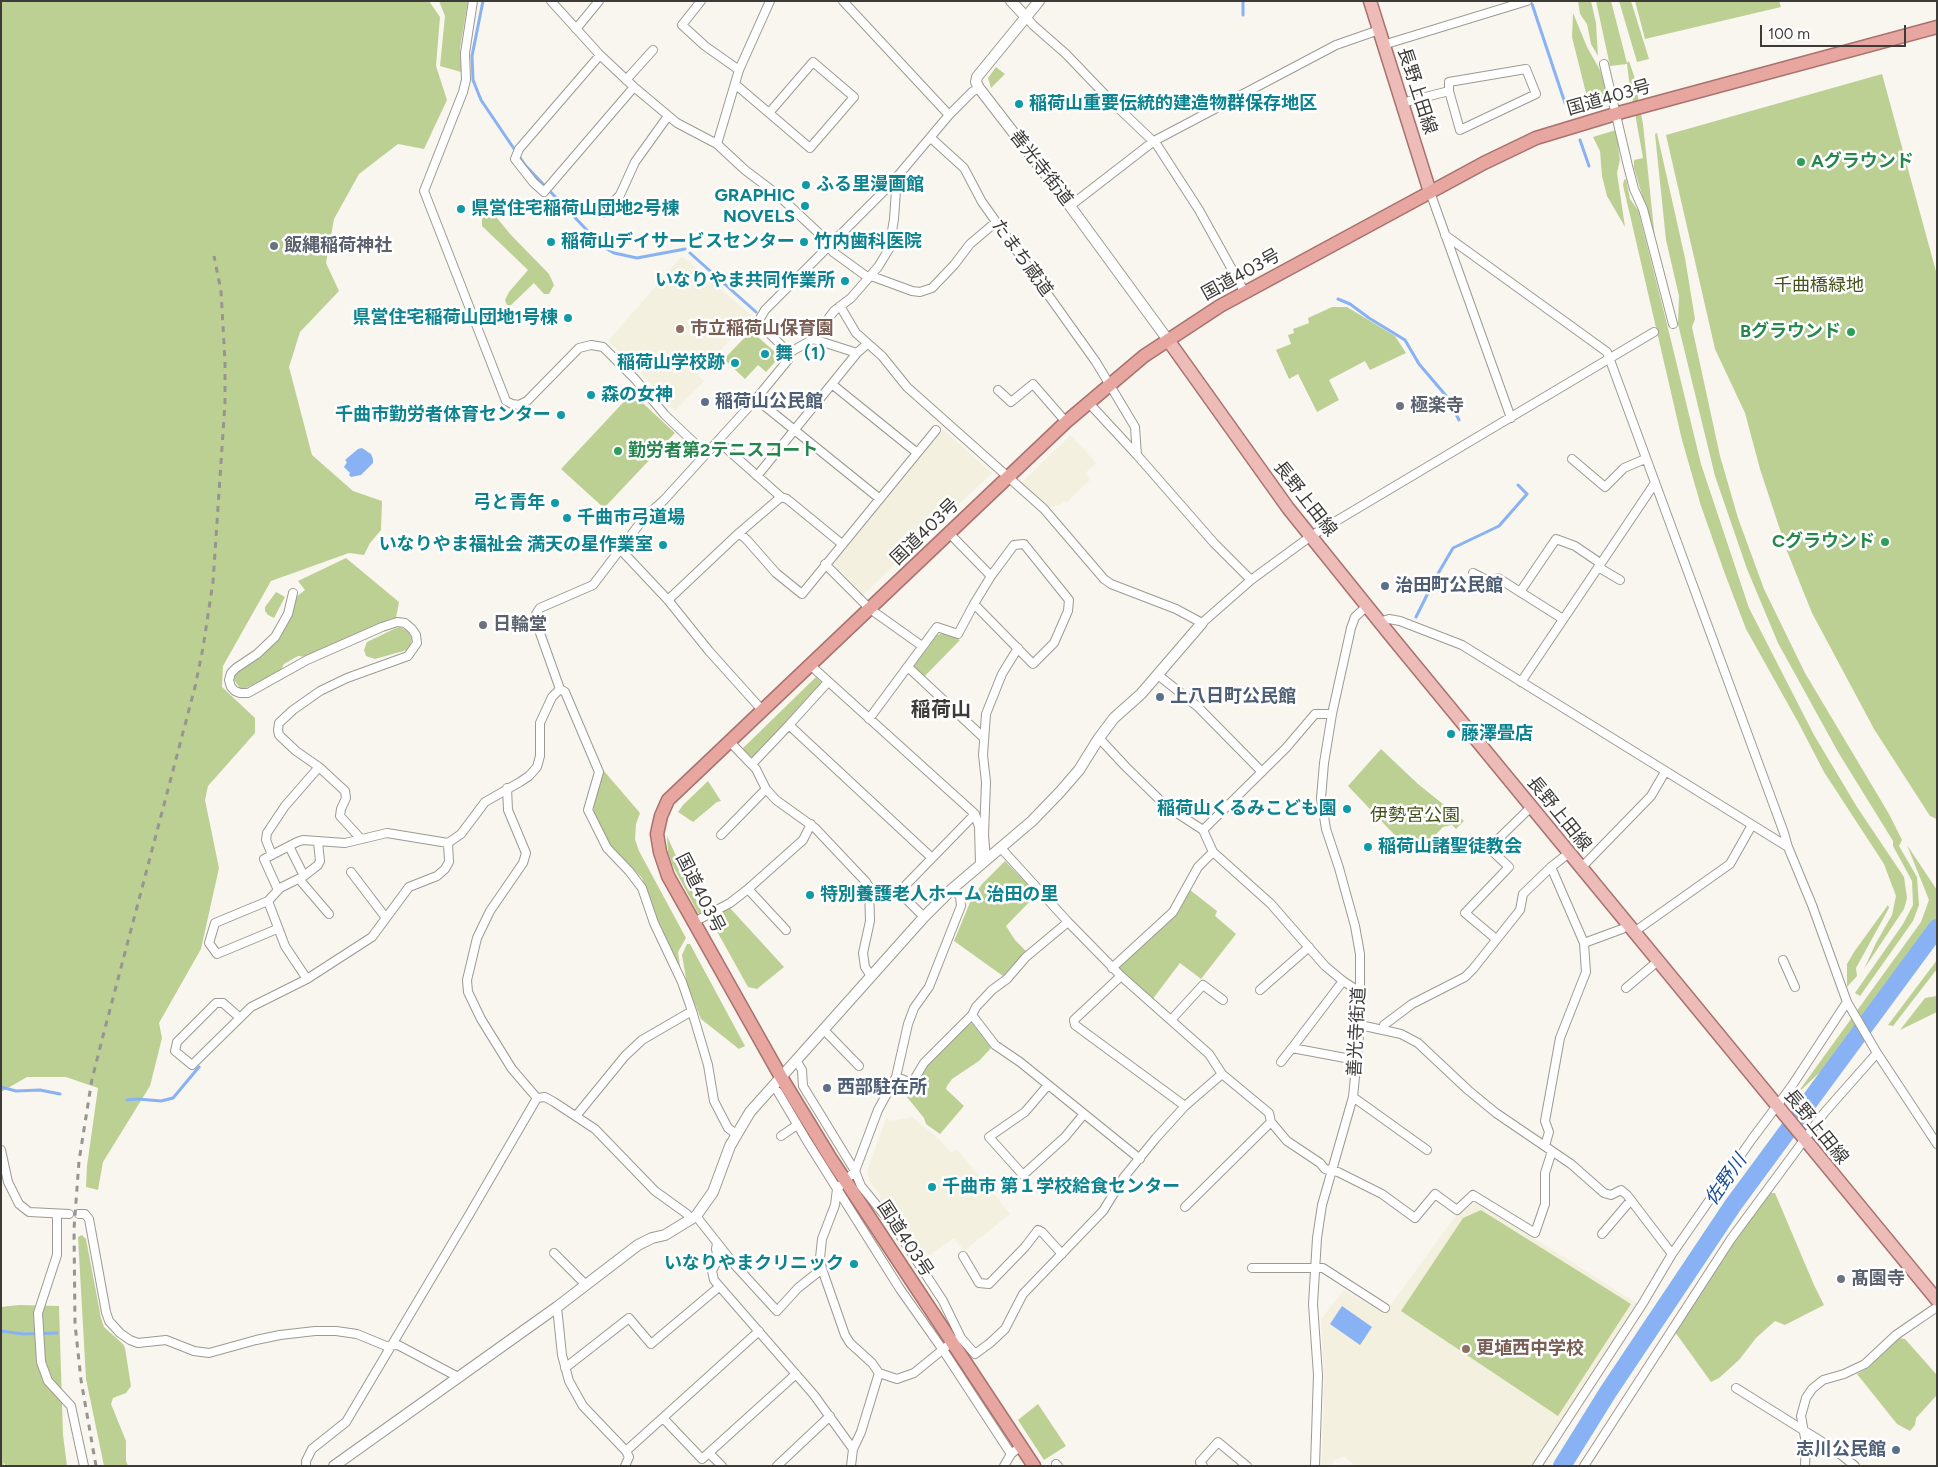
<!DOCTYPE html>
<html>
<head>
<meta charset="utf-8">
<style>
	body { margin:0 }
	#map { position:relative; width:1938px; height:1467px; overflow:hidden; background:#f8f6ee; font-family:Figtree,sans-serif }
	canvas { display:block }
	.frame { position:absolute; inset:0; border:2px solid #3c3b38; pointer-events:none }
	.scale { position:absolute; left:1760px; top:25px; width:146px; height:22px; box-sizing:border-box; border:2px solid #3c3b38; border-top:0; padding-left:6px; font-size:15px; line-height:18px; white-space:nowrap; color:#3c3b38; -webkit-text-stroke:4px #fff; paint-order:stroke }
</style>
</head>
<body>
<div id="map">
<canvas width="1938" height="1467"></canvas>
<div class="frame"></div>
<div class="scale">100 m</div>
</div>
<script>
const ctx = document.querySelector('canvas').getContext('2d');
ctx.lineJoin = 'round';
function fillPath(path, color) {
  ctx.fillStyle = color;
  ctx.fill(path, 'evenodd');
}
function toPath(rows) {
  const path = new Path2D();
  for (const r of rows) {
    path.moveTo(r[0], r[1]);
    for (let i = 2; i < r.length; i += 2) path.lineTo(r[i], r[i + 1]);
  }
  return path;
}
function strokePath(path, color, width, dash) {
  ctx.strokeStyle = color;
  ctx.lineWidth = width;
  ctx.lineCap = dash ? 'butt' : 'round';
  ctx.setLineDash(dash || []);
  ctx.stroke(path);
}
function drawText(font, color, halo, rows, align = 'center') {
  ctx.font = font + ' Figtree,"Noto Sans JP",sans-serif';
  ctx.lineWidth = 5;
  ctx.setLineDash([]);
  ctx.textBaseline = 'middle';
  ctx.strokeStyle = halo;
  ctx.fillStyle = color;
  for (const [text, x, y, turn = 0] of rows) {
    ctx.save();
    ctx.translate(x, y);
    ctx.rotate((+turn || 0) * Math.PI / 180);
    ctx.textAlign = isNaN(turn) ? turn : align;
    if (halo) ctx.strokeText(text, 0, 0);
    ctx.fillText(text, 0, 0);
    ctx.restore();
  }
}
const built = toPath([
	[681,257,685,258,752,316,698,375,704,381,675,411,637,369,608,341],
	[943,429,992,473,863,595,834,564,834,561],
	[1071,435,1096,463,1086,472,1090,480,1066,503,1064,501,1061,504,1047,508,1021,483],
	[912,1117,937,1137,951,1153,957,1149,1010,1214,964,1251,954,1238,921,1261,879,1198,881,1196,869,1180,867,1171,886,1118,890,1121],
	[1477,1202,1638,1304,1532,1466,1355,1466,1344,1456,1334,1460,1331,1466,1322,1466,1324,1379,1321,1319,1344,1290,1384,1314,1457,1214]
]);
const green = toPath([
	[1,1,429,1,440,17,436,66,447,100,424,149,398,144,359,174,334,219,326,263,339,291,300,332,289,367,312,455,353,491,382,501,381,530,370,543,364,555,349,553,271,581,223,666,222,687,255,718,255,733,208,786,205,800,219,868,201,949,159,1023,162,1038,150,1086,103,1162,98,1190,86,1187,87,1166,98,1088,66,1077,27,1077,1,1092],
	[439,1,468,1,460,48,461,72,440,66,445,16],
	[1578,1,1591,1,1596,23,1598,56,1591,44,1587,24,1580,14],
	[1596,1,1611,1,1627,63,1629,61,1634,76,1643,124,1655,239,1634,168,1634,160,1643,158,1629,80,1627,64,1610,66],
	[1619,1,1631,1,1649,59,1637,62],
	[1635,1,1779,1,1781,7,1645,39],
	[1573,13,1587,47,1600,70,1609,102,1586,108,1586,93,1572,37],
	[996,67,1005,74,991,88,988,78],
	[1882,74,1937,275,1937,819,1930,816,1874,729,1812,613,1787,551,1760,469,1745,413,1715,349,1666,135],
	[1616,130,1620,160,1617,173,1625,227,1607,196,1602,176,1600,151,1593,137],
	[1657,133,1685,258,1695,319,1692,327,1720,456,1738,518,1764,589,1805,673,1889,814,1902,840,1899,846,1917,877,1919,905,1913,921,1860,996,1855,993,1903,924,1913,905,1912,881,1893,846,1893,841,1838,752,1778,643,1747,569,1715,476,1678,324,1679,296,1666,240,1655,134],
	[1626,179,1630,199,1638,210,1666,320,1701,464,1749,608,1814,735,1857,807,1904,877,1907,898,1904,909,1864,969,1876,943,1892,915,1896,896,1884,864,1824,772,1798,722,1746,629,1725,574,1701,506,1682,440,1623,185,1624,180],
	[487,212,492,212,511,235,549,274,554,285,549,294,544,294,534,283,510,306,507,305,505,300,509,292,528,270,482,226,482,219],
	[1332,307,1347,307,1395,336,1406,353,1370,370,1365,361,1329,380,1339,400,1317,412,1298,374,1289,379,1276,350,1291,344,1288,335,1294,333,1293,329,1309,323,1308,318],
	[751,331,775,352,776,361,766,372,758,365,745,379,724,359],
	[632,393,675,433,604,508,561,469],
	[346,558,399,602,396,618,390,619,306,657,298,656,284,664,280,672,244,689,240,688,234,680,235,674,262,654,279,637,296,597,305,590,298,581],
	[276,592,285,597,274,618,268,615,265,611,265,607],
	[400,627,408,631,412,639,410,647,407,650,375,659,366,656,364,650,367,642,396,628],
	[943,633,960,640,924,677,914,668,915,665,937,635],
	[816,677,821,682,821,685,753,757,751,757,742,749],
	[1381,749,1418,784,1464,821,1456,829,1452,825,1443,827,1427,844,1418,848,1412,846,1407,848,1348,786],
	[604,771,640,813,636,824,635,839,639,851,686,938,678,952,681,973,650,903,642,878,610,846,594,813,594,803,602,774],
	[708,781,721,801,717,802,693,822,678,812,683,805],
	[667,836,702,913,701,914,698,913,673,866,668,853],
	[1907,845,1937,890,1937,942,1899,993,1859,1038,1842,1051,1796,1095,1921,922,1929,900],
	[1005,861,1037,894,1006,926,1015,940,1026,951,1003,976,954,941,971,900,982,884],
	[1190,890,1217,911,1215,916,1236,934,1201,979,1180,963,1152,1000,1120,969,1120,966,1175,916],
	[1888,905,1889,908,1856,968,1857,976,1847,987,1847,964,1854,952],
	[730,908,784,967,757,989,748,987,714,926,713,920,714,916],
	[687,944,690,944,745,1046,739,1049,701,1019,687,984,682,955],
	[1937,960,1937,969,1893,1026,1888,1025],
	[1937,996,1937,1012,1900,1030,1925,998],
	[972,1023,991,1048,979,1061,952,1079,947,1086,946,1089,964,1106,940,1134,926,1124,924,1118,907,1097,930,1061,965,1027],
	[1770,1193,1775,1193,1814,1285,1824,1305,1785,1325,1775,1321,1756,1338,1739,1360,1719,1378,1711,1382,1675,1332,1726,1253],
	[1481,1210,1631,1304,1558,1416,1401,1311,1463,1218],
	[82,1235,86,1239,101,1318,104,1327,123,1344,125,1348,131,1386,126,1393,113,1398,111,1404,126,1441,126,1461,128,1466,104,1466,86,1379,78,1237],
	[19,1305,59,1306,63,1435,67,1466,6,1466,3,1462,4,1466,1,1466,1,1307],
	[1899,1338,1905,1339,1937,1375,1937,1395,1916,1418,1915,1425,1910,1431,1897,1424,1857,1374,1868,1368],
	[1038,1404,1066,1446,1044,1460,1018,1420]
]);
const water = toPath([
	[362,448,371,454,373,459,373,463,361,475,351,477,349,475,350,473,344,467,347,462,345,460,358,449],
	[1342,1306,1372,1327,1360,1345,1330,1324]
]);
const stream = toPath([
	[483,1,472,56,473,80,481,100,525,165,602,246,614,253,637,258,685,249],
	[1532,4,1565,103],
	[1243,15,1243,1],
	[1580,140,1589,166],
	[690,253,756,312],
	[1338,299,1350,304,1369,318,1405,340,1419,364,1448,398,1459,420],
	[1416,617,1436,577,1453,548,1499,526,1527,494,1518,485],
	[1,1087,16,1091,40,1090,60,1094],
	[127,1100,138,1099,161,1101,173,1098,199,1067],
	[1,1331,23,1334,57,1333]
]);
const river = toPath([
	[1562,1466,1608,1392,1733,1205,1937,928]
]);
const minor = toPath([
	[473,1,465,53,466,80,463,92,424,191,506,401,512,404,519,405,527,401,579,348,591,345,603,347,635,379,665,415,706,454],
	[551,1,600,55,634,87,677,123,717,144,745,170,778,195,825,239,833,252,866,276,874,277,912,291,920,292,932,288,954,265,970,244,996,222],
	[701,1,682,25,705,46,739,70],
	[843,1,949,115],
	[1026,17,1033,25,1066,54,1113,103,1157,145,1199,210,1244,291],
	[576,29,599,1],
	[1383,45,1527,1],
	[600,55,519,149,515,159,533,182,544,192,634,87],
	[1604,64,1628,166,1634,189,1643,209,1673,324],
	[1526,69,1536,94,1460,130,1449,91,1449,82,1526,69],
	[626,80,653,50],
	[735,84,769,113,810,148,854,97,813,62,769,113],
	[1402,103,1449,91],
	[931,138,964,168,982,202,1096,362,1135,427,1137,455,1214,543,1251,580],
	[717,144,739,70,770,1],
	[1430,192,1511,418],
	[1070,206,1154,141,1336,45,1379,30],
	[603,213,620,195,635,162,668,116],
	[1445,235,1607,352,1784,833,1788,847],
	[840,306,856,333,882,356,907,387,1044,509,1104,579,1111,584,1176,609,1202,623,1251,580,1311,536,1654,332],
	[813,339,857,353],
	[789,353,813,339,834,311,851,298,878,267,889,249,894,219,896,190,891,184],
	[833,385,916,452],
	[998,390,1011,402,1033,384,1066,422],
	[756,399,880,499],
	[1088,402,1137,455],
	[718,441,781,497,787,499,842,544],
	[1572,459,1605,487,1624,468,1645,459],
	[757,476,857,353,867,344],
	[781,497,739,533,747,540,776,573,802,594,936,430],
	[949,533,991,576],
	[620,549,668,600,709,651,762,710],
	[825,564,870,609,922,646],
	[1598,567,1620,580],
	[1473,573,1495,584,1498,578,1563,619],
	[1520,592,1556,539,1575,546,1600,563],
	[293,593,288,614,275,637,257,654,236,668,231,673,229,680,231,687,235,691,240,693,248,693,307,660,382,627,397,622,405,623,412,629,416,635,417,643,408,656,347,678,320,691,293,710,279,723,278,730,279,735,296,751,319,767,345,791,346,798,341,809,340,816,361,839],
	[668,600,739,533],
	[1379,622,1389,619,1400,621,1462,645,1788,847,1812,905,1847,1002,1877,1053,1937,1144],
	[809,664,975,814,979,827,980,864],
	[908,667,984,738],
	[1158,675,1197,706,1262,772],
	[828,682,789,725,932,858],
	[1521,682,1655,483],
	[869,719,937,627,958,634,974,604,991,576,1014,545,1024,544,1069,600,1068,611,1054,643,1033,664,974,604],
	[1099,738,1126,767,1166,806,1203,830,1213,852,1271,904,1325,966,1343,981,1360,992],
	[729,741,756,769,766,789,776,800,815,828,866,882,869,887,870,921,863,953,865,967,871,976],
	[752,764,789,725],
	[1203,830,1286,748,1315,714,1332,714],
	[721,835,766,789],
	[289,846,304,876],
	[1000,847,1068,922,1121,976,1209,1054,1222,1074,1269,1113,1271,1122,1287,1141,1320,1163,1325,1169,1338,1172,1382,1194,1415,1218,1435,1194,1457,1210,1473,1195,1535,1233,1545,1204,1545,1173,1552,1151],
	[272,855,266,840,267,833,285,806,319,767],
	[986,859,984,835,986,782,983,755,986,714,1002,674,1018,648],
	[1581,868,1651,796,1665,772],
	[351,872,386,918],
	[299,879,329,914],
	[748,889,786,930],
	[278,890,264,859,297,842,303,840,345,843,387,833,448,843,461,834,485,802,520,782,529,776,537,767,540,756,540,723,552,697,560,689],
	[268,901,215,923,209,943,217,954,277,929],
	[924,917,899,892,975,814],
	[694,922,730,903,748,889,803,840,811,824],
	[1634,932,1730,864,1752,825],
	[1496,939,1465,913,1509,867,1489,848,1531,807],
	[1584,943,1622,929,1628,925],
	[1783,960,1795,987],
	[1112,968,1173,912,1198,867,1213,852],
	[1121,976,1074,1020,1075,1025,1185,1106],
	[307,979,285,946,268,901,280,888,304,876,318,865,320,861,318,842],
	[1343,981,1292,1048,1356,1060],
	[1626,988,1658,961],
	[1260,990,1309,947],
	[972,1015,995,1045,1020,1062,1140,1159],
	[239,1017,223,1003,216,1003,177,1042,175,1051,192,1065,251,1007,307,979,372,937,409,887,437,876,445,869,449,862,448,843],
	[1171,1020,1203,985,1223,1000],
	[1360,1025,1401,1034,1418,1043,1468,1090,1496,1113,1571,1164,1604,1193,1611,1195,1621,1190,1627,1195,1672,1254],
	[823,1029,859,1066],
	[1383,1030,1384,1025,1412,1004,1465,977,1473,969,1520,910,1523,894,1551,867,1569,853],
	[796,1060,802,1070,803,1086,855,1171,861,1186,896,1229,943,1301,961,1338],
	[1281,1062,1292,1048],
	[896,1077,912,1083,924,1063,972,1015,976,1007,992,990,1007,979,1026,957,1068,922],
	[1048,1085,1025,1112,989,1137,1023,1175,1065,1137,1084,1114],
	[778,1092,807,1141,900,1289,943,1350,1011,1454],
	[1353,1097,1427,1150],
	[537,1098,545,1097,554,1102,595,1129,655,1191,687,1214,691,1220],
	[576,1116,625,1056,642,1040,692,1011],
	[736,1134,728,1128,714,1101,708,1065,692,1011,682,982,654,923,642,888,629,871,607,848,588,810,599,772,565,692,560,689,535,619,536,614,540,608,593,585,644,518,664,500,756,399,788,360,789,353,758,322,765,310,891,184,949,115,972,92,979,88],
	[781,1136,797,1125],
	[1545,1146,1549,1132,1545,1121,1560,1038,1586,972,1584,943,1551,867],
	[1,1150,8,1182,19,1204,29,1212,69,1214],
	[1185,1207,1271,1122],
	[57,1214,57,1255,38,1313,41,1362,48,1381,71,1406,84,1466],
	[79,1214,85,1214,89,1219,106,1312,109,1321,120,1333,130,1340,138,1343,166,1340,194,1351,209,1353,256,1340,280,1335,315,1331,336,1331,357,1334,386,1346,398,1345,458,1377],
	[696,1216,734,1264,777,1311,798,1288,822,1269],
	[1602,1234,1631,1200],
	[717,1243,716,1249,718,1259,712,1271,714,1280,814,1395,853,1449],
	[554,1253,586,1285],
	[963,1256,979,1283,989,1284,1025,1247,1038,1230,1042,1232,1062,1254],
	[1252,1268,1323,1268,1385,1308],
	[557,1307,562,1355,569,1381,583,1406,626,1451,629,1457,625,1466],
	[565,1368,629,1318,651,1344,719,1287],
	[879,1373,897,1379,914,1373,952,1342,961,1338,975,1354,990,1343,1005,1329,1023,1294,1103,1211,1124,1177,1156,1138,1185,1106,1222,1074],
	[1736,1388,1835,1450,1855,1466],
	[663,1418,702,1459,796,1374],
	[626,1451,759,1331],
	[709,1453,722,1466],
	[1056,1464,1058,1466],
	[306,1466,306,1461,312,1449,346,1422,469,1215,537,1098,512,1069,481,1019,468,992,467,980,477,938,490,911,523,863,526,853,508,810,507,788],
	[777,1466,830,1416],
	[851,1466,853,1449,861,1432,879,1373,872,1363,850,1343,845,1335,822,1269,820,1258,822,1239,835,1205,837,1189,855,1171,878,1110,896,1077,908,1024,914,1008,929,987,961,906,960,896,952,889],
	[1004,1466,1011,1454,1021,1446],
	[1203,1466,1200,1462,1218,1442,1247,1466],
	[1315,1466,1318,1375,1313,1304,1317,1238,1322,1205,1353,1097,1360,1025,1360,954,1355,926,1339,868,1326,829,1321,798,1324,763,1332,714,1351,628,1355,617,1367,606],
	[1537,1466,1643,1303,1672,1254,1752,1139,1791,1087,1847,1002],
	[1584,1466,1731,1239,1824,1113,1877,1053],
	[1805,1466,1806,1443,1801,1416,1806,1398,1812,1389,1823,1380,1844,1374,1865,1364,1896,1335,1937,1307]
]);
const tertiary = toPath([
	[1011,1,1026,17,977,77,976,82,979,88,1070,206,1168,340],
	[1026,17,1039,1],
	[334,1466,557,1307,638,1245,652,1238,665,1235,696,1216,713,1192,730,1146,750,1112,924,917,952,889,1032,821,1060,792,1079,770,1099,738,1114,718,1141,694,1202,623]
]);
const primary = toPath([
	[1370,1,1430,192],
	[1168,340,1288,508,1391,636,1937,1300]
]);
const trunk = toPath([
	[1034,1466,831,1159,781,1077,668,876,660,852,657,834,661,816,668,800,1066,422,1144,356,1220,306,1484,163,1536,138,1622,112,1937,27]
]);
const rail = toPath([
	[96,1466,81,1380,75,1324,74,1229,79,1161,92,1079,103,1036,195,687,203,648,213,582,225,403,225,362,221,291,214,256]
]);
const markers = [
	[1019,104,5,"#0f9aa8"],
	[1801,162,5,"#2e9e5b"],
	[806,185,5,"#0f9aa8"],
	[805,206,5,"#0f9aa8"],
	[461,209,5,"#0f9aa8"],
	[551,242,5,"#0f9aa8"],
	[804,242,5,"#0f9aa8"],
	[274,246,5,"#6b7280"],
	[845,281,5,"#0f9aa8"],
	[568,318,5,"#0f9aa8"],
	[680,329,5,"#8d6e63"],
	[1851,332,5,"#2e9e5b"],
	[765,354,5,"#0f9aa8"],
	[735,363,5,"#0f9aa8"],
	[591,395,5,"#0f9aa8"],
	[705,402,5,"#5c6f8a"],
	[1400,406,5,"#6b7280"],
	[561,415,5,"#0f9aa8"],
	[618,451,5,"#2e9e5b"],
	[555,503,5,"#0f9aa8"],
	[567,518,5,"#0f9aa8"],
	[1885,542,5,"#2e9e5b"],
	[663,545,5,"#0f9aa8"],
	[1385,586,5,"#5c6f8a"],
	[483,625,5,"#6b7280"],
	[1160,697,5,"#5c6f8a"],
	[1451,734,5,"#0f9aa8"],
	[1347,809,5,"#0f9aa8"],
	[1368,847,5,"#0f9aa8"],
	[810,895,5,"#0f9aa8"],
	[827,1088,5,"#5c6f8a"],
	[932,1187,5,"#0f9aa8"],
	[854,1264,5,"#0f9aa8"],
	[1841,1279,5,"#6b7280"],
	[1466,1349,5,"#8d6e63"],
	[1896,1450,5,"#5c6f8a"]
];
const streetNames = [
	["長野上田線",1417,91,72],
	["国道403号",1609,98,-16],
	["善光寺街道",1041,168,52],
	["たまち蔵道",1022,258,54],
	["国道403号",1241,275,-29],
	["長野上田線",1305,499,52],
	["国道403号",925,532,-44],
	["長野上田線",1559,814,51],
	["国道403号",700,893,63],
	["善光寺街道",1357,1032,-87],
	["長野上田線",1816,1127,51],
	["国道403号",905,1239,57]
];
const cultureNames = [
	["稲荷山重要伝統的建造物群保存地区",1029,104],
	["ふる里漫画館",816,185],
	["GRAPHIC",795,196,"right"],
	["NOVELS",795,217,"right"],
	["県営住宅稲荷山団地2号棟",471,209],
	["稲荷山デイサービスセンター",561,242],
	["竹内歯科医院",814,242],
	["いなりやま共同作業所",835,281,"right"],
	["県営住宅稲荷山団地1号棟",558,318,"right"],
	["舞（1）",775,354],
	["稲荷山学校跡",725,363,"right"],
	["森の女神",601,395],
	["千曲市勤労者体育センター",551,415,"right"],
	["弓と青年",545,503,"right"],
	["千曲市弓道場",577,518],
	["いなりやま福祉会 満天の星作業室",653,545,"right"],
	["藤澤畳店",1461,734],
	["稲荷山くるみこども園",1337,809,"right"],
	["稲荷山諸聖徒教会",1378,847],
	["特別養護老人ホーム 治田の里",820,895],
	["千曲市 第１学校給食センター",942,1187],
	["いなりやまクリニック",844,1264,"right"]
];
const leisureNames = [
	["Aグラウンド",1811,162],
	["Bグラウンド",1841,332,"right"],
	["勤労者第2テニスコート",628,451],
	["Cグラウンド",1875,542,"right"]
];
const worshipNames = [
	["飯縄稲荷神社",284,246],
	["極楽寺",1410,406],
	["日輪堂",493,625],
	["髙園寺",1851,1279]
];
const parkNames = [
	["千曲橋緑地",1819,286],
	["伊勢宮公園",1415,816]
];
const educationNames = [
	["市立稲荷山保育園",690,329],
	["更埴西中学校",1476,1349]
];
const serviceNames = [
	["稲荷山公民館",715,402],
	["治田町公民館",1395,586],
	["上八日町公民館",1170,697],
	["西部駐在所",837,1088],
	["志川公民館",1886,1450,"right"]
];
const waterNames = [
	["佐野川",1726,1180,-55]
];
const quarterNames = [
	["稲荷山",941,710]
];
fillPath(built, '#f4f0df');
fillPath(green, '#bdd094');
fillPath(water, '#88b2f3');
strokePath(stream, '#88b2f3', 3);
strokePath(river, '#88b2f3', 18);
strokePath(minor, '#9c9a92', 10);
strokePath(tertiary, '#9c9a92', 12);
strokePath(primary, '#a9726c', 15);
strokePath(trunk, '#a9726c', 15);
strokePath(minor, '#fff', 8);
strokePath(tertiary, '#fff', 10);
strokePath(primary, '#eebcb8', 12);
strokePath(trunk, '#e8a6a0', 12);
strokePath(rail, '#979590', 3, [6, 6]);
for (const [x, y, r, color] of markers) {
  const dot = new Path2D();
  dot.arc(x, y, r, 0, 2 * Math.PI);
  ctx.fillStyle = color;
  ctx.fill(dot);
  strokePath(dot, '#fff', 2);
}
drawText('18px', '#3c3b38', '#fff', streetNames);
drawText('bold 18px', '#0d838f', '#fff', cultureNames, 'left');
drawText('bold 18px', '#27864d', '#fff', leisureNames, 'left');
drawText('bold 18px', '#5b616d', '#fff', worshipNames, 'left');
drawText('18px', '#45531c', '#fff', parkNames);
drawText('bold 18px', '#785e54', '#fff', educationNames, 'left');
drawText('bold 18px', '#4e5e75', '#fff', serviceNames, 'left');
drawText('italic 19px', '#1b4d99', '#fff', waterNames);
drawText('bold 20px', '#3c3b38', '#fff', quarterNames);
</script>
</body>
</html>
